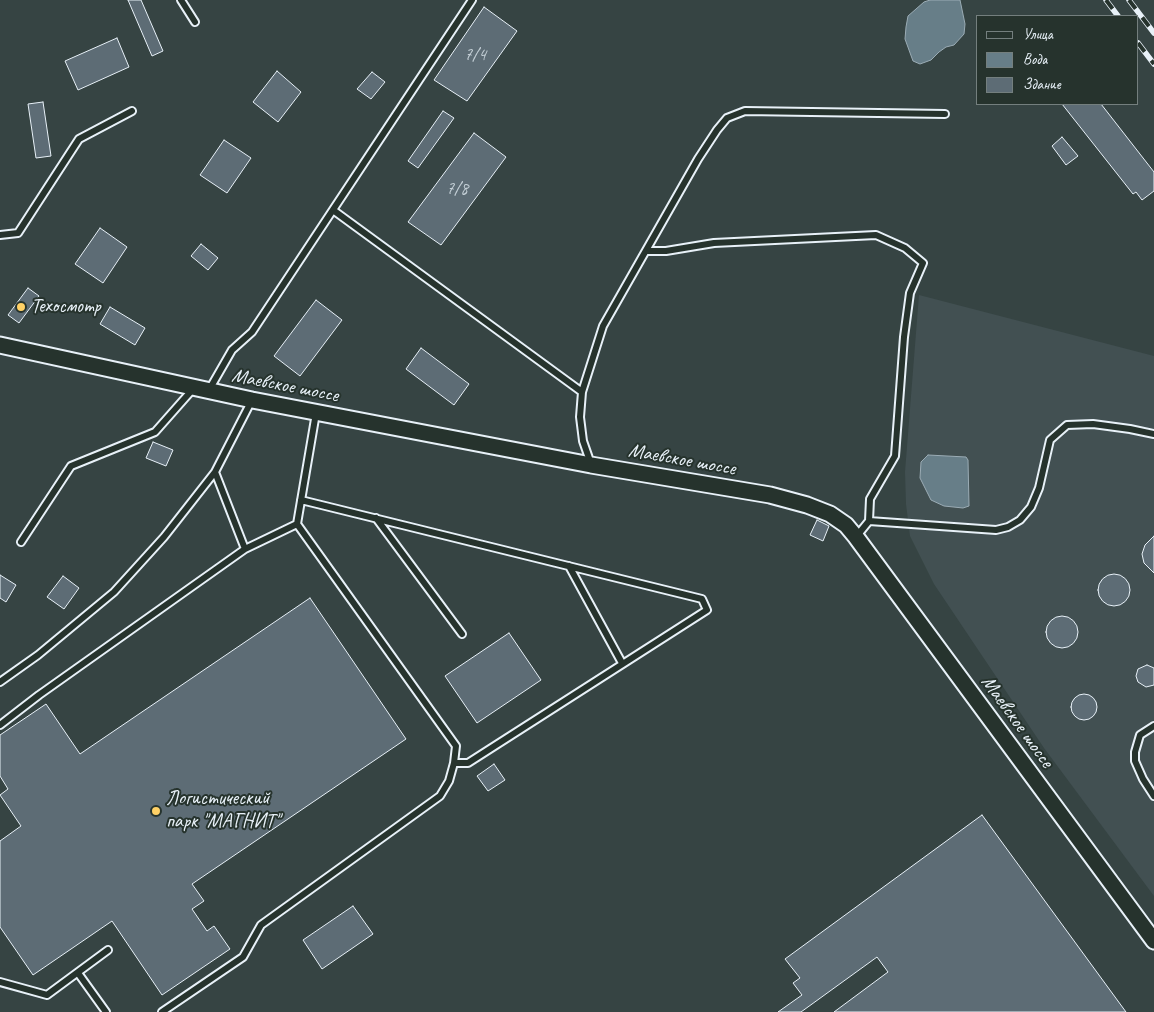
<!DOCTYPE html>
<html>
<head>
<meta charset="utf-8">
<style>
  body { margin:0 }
  #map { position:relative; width:1154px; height:1012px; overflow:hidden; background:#364443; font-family:Caveat,sans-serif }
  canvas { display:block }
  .legend { position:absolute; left:976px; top:15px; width:162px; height:90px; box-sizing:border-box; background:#26332d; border:1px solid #747f7e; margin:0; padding:6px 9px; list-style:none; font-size:15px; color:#e8f1f8 }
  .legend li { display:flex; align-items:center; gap:10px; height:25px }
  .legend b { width:25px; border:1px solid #747f7e }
</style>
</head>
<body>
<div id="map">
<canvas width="1154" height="1012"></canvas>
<ul class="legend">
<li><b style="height:6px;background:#26332d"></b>Улица</li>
<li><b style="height:14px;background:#677e88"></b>Вода</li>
<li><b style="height:14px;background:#5d6c75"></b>Здание</li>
</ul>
</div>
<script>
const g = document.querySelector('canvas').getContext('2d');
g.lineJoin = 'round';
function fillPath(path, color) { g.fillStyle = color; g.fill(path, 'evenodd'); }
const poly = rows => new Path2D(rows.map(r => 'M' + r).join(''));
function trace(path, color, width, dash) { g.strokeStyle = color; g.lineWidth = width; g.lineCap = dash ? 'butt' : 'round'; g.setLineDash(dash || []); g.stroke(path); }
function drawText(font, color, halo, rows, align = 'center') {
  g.font = font + ' Caveat,sans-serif'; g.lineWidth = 4; g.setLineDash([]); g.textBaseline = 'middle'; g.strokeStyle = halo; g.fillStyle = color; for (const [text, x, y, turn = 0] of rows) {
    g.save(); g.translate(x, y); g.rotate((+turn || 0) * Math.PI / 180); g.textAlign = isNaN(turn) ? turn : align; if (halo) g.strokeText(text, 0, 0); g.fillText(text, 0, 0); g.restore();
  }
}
fillPath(poly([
  [919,295,1154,356,1154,896,1044,748,934,584,910,536,906,504,905,472]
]), '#425052');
const water = poly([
  [930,0,960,0,965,24,964,34,954,45,946,47,939,52,931,60,920,64,913,61,905,39,906,27,908,16,924,2,930,0],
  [928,455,966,457,968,460,969,506,963,508,944,506,931,500,920,478,921,462,928,455]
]);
fillPath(water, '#677e88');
trace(water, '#9bacb5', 1);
const building = poly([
  [128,0,141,0,163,51,152,56,128,0],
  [484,7,517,31,467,101,434,80,484,7],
  [117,38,129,67,78,90,65,61,117,38],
  [277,71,301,92,278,122,253,102,277,71],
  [372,72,385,82,371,99,357,89,372,72],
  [43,102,51,156,36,158,28,104,43,102],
  [1062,104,1101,104,1154,172,1154,191,1142,200,1136,192,1133,194,1062,104],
  [443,111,454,118,418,168,408,161,443,111],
  [474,133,506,157,441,245,408,222,474,133],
  [1062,137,1078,156,1066,165,1052,146,1062,137],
  [224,140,251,158,227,193,200,175,224,140],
  [100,228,127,247,103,283,75,264,100,228],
  [201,244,218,258,208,270,191,256,201,244],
  [28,288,39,296,19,323,8,315,28,288],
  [316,300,342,320,300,376,274,356,316,300],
  [110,307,145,328,135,345,100,324,110,307],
  [421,348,469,384,454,405,406,369,421,348],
  [153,442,173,450,166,466,146,458,153,442],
  [817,520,829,526,823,541,810,535,817,520],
  [1154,536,1154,573,1144,563,1142,554,1145,545,1154,536],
  '1098 590a16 16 0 1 1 32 0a16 16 0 1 1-32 0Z',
  [0,575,16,585,6,602,0,598,0,575],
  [63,576,79,588,64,609,47,597,63,576],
  [310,598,406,739,192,884,204,901,192,909,207,931,214,926,230,949,162,995,112,921,33,975,0,927,0,841,21,826,0,795,8,789,0,776,0,735,46,704,80,754,310,598],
  '1046 632a16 16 0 1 1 32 0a16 16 0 1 1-32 0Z',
  [509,633,541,680,477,723,445,676,509,633],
  [1147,665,1154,668,1154,685,1146,687,1138,682,1136,676,1138,669,1147,665],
  '1071 707a13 13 0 1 1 26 0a13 13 0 1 1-26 0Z',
  [494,764,505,780,488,791,477,776,494,764],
  [982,815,1126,1012,834,1012,888,972,877,957,801,1012,778,1012,802,995,793,983,800,978,785,959,982,815],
  [353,906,373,934,322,969,303,940,353,906]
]);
fillPath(building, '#5d6c75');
trace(building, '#e8f1f8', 1);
const service = poly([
  [181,0,195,22],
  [333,210,582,392],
  [0,235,18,233,79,139,132,111],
  [647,251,666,251,714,243,876,235,905,248,923,263,910,293,904,337,895,456,870,499,869,521],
  [209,390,232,350,252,332,472,0],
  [591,464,583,441,580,417,582,392,603,326,698,159,717,130,727,118,745,111,945,114],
  [301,500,702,599,707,610,468,763,454,763],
  [376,518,462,634],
  [297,524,316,413],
  [856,537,869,521,996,530,1008,527,1020,520,1031,507,1039,488,1050,440,1067,425,1093,424,1130,429,1154,434],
  [21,542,71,466,155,432,193,389],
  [569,566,622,663],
  [0,682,38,655,114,592,164,537,215,472],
  [0,725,39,695,245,549],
  [1154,726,1140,735,1135,752,1135,761,1143,779,1154,796],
  [78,973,106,1012],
  [0,982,47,995,108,950],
  [162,1012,243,957,261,925,440,796,449,781,454,763,456,746,297,524,245,549,215,472,252,400]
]);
const tertiary = poly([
  [0,345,252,400,591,465,770,495,807,505,830,514,846,525,856,537,1154,941]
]);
trace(service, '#e8f1f8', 10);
trace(tertiary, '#e8f1f8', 19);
trace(service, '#26332d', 6);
trace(tertiary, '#26332d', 15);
const rail = poly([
  [1106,0,1118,16],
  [1129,0,1154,33],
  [1138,43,1154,64]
]);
trace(rail, '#e8f1f8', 5.5);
trace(rail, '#26332d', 4, [11]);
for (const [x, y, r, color] of [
  [21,307,5,"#ffd166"],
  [156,811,5,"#ffd166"]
]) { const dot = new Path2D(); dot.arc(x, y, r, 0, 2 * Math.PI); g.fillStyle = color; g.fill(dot); trace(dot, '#26332d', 2); }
drawText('18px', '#c5d0d7', null, [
  ["7/4",475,55],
  ["7/8",457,189]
]);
drawText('20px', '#e8f1f8', '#26332d', [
  ["Техосмотр",31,307],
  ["Логистический",166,799],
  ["парк \"МАГНИТ\"",166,822]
], 'left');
drawText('20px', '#e8f1f8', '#26332d', [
  ["Маевское шоссе",285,386,11],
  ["Маевское шоссе",682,460,10],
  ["Маевское шоссе",1017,722,54]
]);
</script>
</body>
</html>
